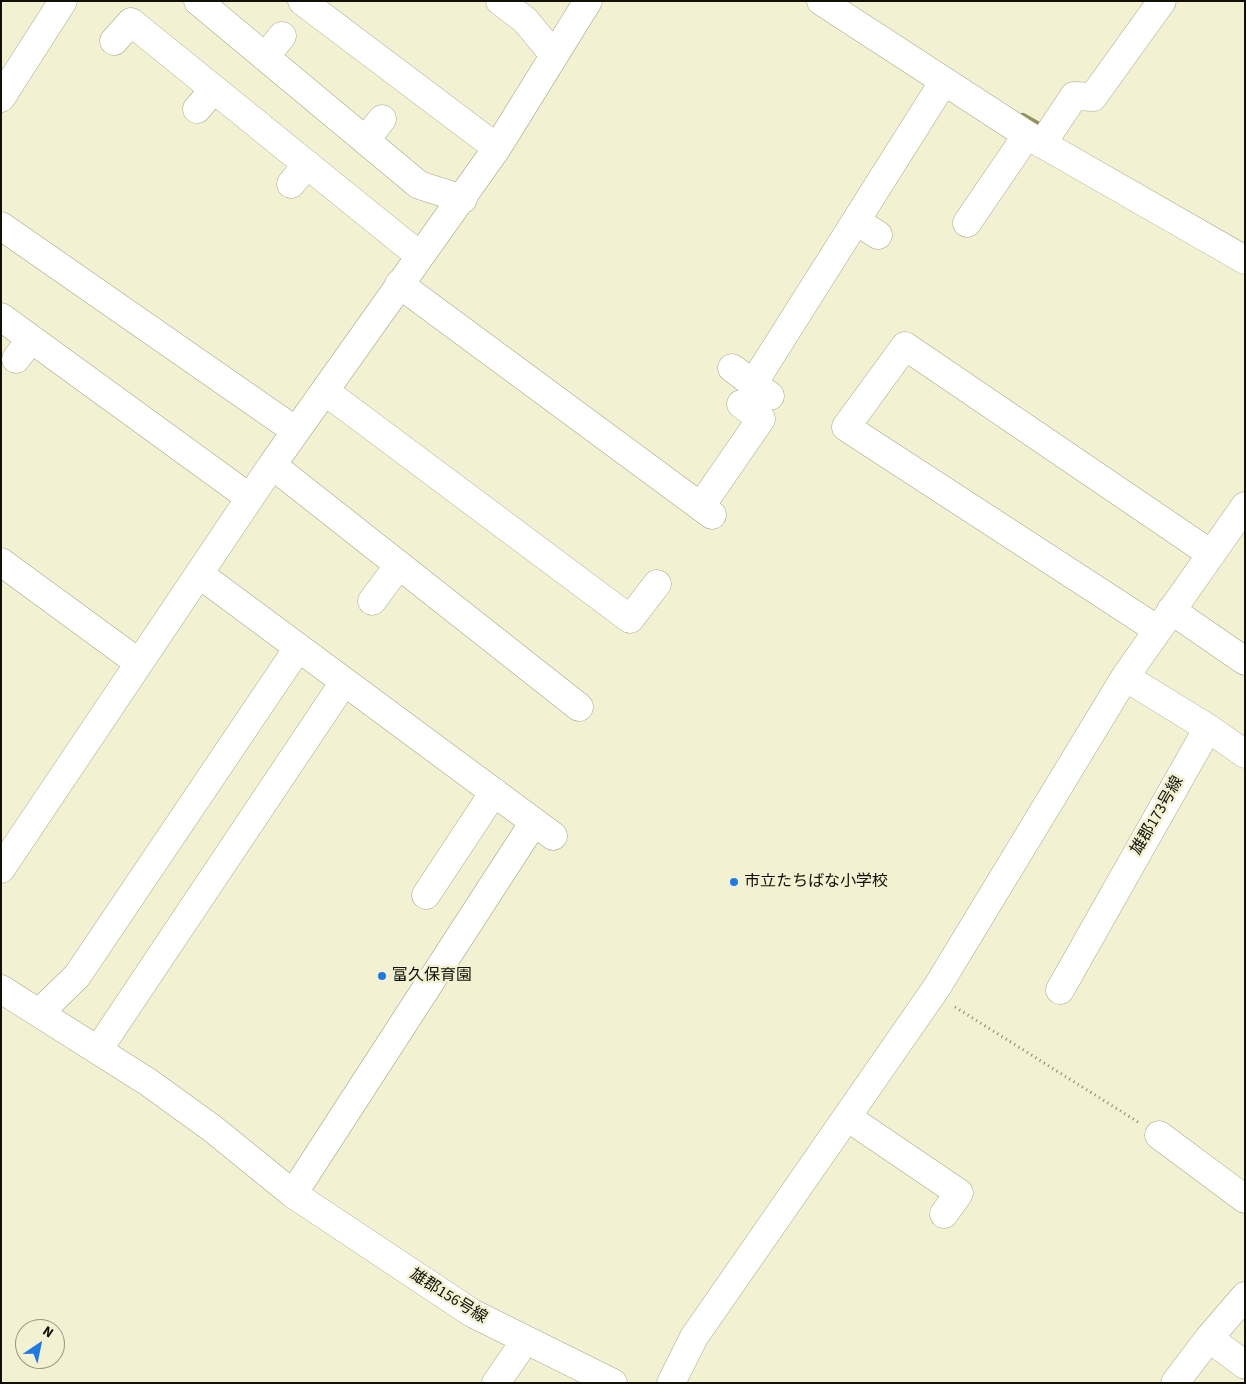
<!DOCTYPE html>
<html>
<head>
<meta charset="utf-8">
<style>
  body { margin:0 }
  #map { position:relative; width:1246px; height:1384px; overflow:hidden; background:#f2f1d2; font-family:"Source Sans 3",sans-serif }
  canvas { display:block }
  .frame { position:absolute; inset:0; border:2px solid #101006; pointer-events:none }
  .north { position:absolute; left:15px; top:1319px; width:50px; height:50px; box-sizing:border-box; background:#f2f1d2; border:1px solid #989780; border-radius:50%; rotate:34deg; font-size:14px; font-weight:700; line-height:20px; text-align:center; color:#101006 }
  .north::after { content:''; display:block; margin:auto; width:18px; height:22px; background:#207ae4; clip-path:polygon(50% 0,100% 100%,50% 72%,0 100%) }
</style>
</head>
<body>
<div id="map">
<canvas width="1246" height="1384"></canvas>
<div class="frame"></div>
<div class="north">N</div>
</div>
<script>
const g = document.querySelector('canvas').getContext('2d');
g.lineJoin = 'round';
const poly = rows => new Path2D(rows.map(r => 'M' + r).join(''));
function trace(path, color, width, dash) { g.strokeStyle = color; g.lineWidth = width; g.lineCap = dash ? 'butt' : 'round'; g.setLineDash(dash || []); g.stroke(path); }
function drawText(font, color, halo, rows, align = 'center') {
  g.font = font + ' "Source Sans 3","Noto Sans JP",sans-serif'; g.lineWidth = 5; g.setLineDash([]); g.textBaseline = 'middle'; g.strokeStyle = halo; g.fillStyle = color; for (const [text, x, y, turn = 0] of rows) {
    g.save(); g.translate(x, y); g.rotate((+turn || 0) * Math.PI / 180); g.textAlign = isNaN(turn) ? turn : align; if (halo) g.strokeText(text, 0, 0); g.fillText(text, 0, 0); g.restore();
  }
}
trace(poly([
  [1023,117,1046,130]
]), '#93915b', 8);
const street = poly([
  [198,1,419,185,463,199],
  [302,1,497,148],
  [500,1,525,20,554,55],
  [821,1,1027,135,1245,260],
  [114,41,131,22,420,256],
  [265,57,282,36],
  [1,98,63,1],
  [197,109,214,89],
  [366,140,382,119],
  [1042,144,1074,96,1093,97,1162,1],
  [291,184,307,164],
  [856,221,878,235],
  [967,223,1027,135],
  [1,226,296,431],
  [399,284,712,515],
  [1,317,250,498],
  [16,359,31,339],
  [732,368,770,396],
  [753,384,944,81],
  [326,392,630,619,657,584],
  [272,465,579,707],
  [701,506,761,419,741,404],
  [1,562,139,663],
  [199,574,553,836],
  [372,601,399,565],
  [1171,610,1245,661],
  [1158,630,846,427,905,346,1211,554],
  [1208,728,1245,754],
  [1,869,272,465,497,148,588,1],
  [426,895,494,792],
  [1,989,148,1082,213,1129,293,1194,472,1313,613,1383],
  [1060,990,1208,728,1125,677],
  [39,1013,77,976,298,648],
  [98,1050,344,682],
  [847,1117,959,1193,944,1214],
  [1159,1135,1245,1199],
  [293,1194,534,822],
  [1209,1338,1245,1365],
  [496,1383,525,1341],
  [671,1383,694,1337,937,987,1125,677,1245,506],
  [1175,1383,1209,1338,1245,1296]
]);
trace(street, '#a8a78a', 29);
trace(poly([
  [955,1007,1138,1122]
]), '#83826e', 3, [1, 4]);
trace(street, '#fff', 28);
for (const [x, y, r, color] of [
  [734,882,5,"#207ae4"],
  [382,976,5,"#207ae4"]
]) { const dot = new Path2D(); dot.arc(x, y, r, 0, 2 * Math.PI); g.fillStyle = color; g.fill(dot); trace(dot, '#f2f1d2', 2); }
drawText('16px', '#101006', '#f2f1d2', [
  ["雄郡173号線",1158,816,-60],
  ["雄郡156号線",448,1297,32]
]);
drawText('16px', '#101006', '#f2f1d2', [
  ["市立たちばな小学校",744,882],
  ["富久保育園",392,976]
], 'left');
</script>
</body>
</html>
